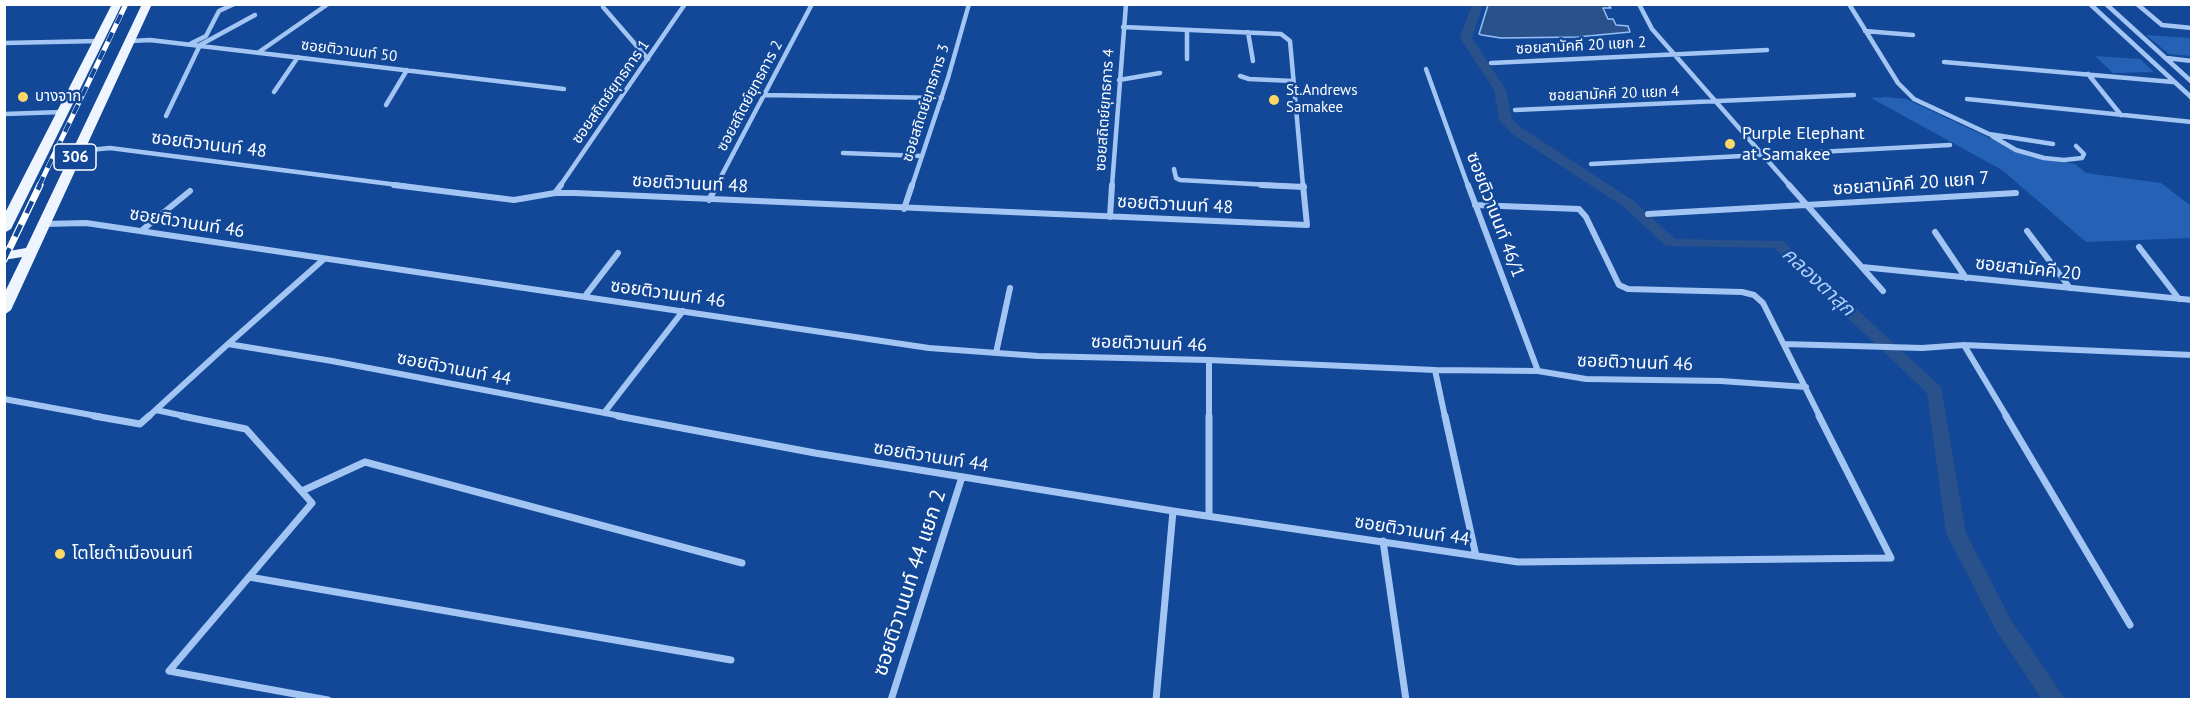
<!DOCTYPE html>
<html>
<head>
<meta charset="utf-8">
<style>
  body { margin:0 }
  #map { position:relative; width:2196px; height:704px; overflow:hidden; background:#124897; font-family:"PT Sans",sans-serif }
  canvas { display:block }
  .frame { position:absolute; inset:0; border:6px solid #fff; pointer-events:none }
</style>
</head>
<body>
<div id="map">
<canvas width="2196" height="704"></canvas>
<div class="frame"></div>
</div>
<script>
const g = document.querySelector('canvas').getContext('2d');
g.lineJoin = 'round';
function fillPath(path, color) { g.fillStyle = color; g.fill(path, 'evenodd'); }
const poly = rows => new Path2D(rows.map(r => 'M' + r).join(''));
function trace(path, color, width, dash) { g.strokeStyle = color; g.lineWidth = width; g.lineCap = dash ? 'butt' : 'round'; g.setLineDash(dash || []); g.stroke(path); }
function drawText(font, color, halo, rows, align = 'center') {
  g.font = font + ' "PT Sans","Noto Sans Thai",sans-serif'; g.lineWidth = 5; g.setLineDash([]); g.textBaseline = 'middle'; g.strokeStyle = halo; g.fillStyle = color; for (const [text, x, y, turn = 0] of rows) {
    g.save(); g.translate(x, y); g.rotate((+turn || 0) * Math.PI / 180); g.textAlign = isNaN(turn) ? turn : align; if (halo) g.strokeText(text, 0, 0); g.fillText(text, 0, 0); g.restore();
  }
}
fillPath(poly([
  [2146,35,2191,38,2191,56,2169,54],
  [2095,56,2140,59,2154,72,2113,73],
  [1885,97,1906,99,2030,157,2075,164,2086,173,2161,183,2191,206,2191,238,2086,242,2002,170,1871,98]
]), '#2562b6');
const water = poly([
  [1488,5,1608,5,1611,8,1603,8,1608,19,1613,19,1616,25,1628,26,1630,32,1577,37,1501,38,1482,35,1479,34,1488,5]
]);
fillPath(water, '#29518b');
trace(water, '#95bff6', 1.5);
fillPath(poly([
  [1472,4,1483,4,1472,38,1506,90,1512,119,1522,128,1634,201,1675,239,1783,241,1941,387,1966,533,2011,620,2066,700,2042,700,1997,632,1946,533,1927,393,1774,248,1666,246,1624,207,1512,134,1499,120,1494,90,1460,38,1472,4]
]), '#29518b');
trace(poly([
  [1639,4,1652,29,1790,186],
  [1849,4,1898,83,1914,99,1989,134,2053,144],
  [2090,4,2192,98],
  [2106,4,2192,82],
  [2137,4,2162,25,2192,28],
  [603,7,648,59],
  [1123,27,1281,34,1290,41,1303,186],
  [1187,30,1187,59],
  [1865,31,1913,35],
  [1248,32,1253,61],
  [131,41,150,40,564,89],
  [4,43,99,41],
  [190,44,206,36,219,11,234,4],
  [259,52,328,4],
  [2166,58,2192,61],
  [1944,62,2173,82],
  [1491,63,1767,50],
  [1426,69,1468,186],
  [2088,74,2121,115],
  [1240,76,1249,79,1293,81],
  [1119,80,1160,73],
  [274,92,298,57],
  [764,95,942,98],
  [1967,99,2192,122],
  [386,105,407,70],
  [1515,110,1854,95],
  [4,114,62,112],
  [166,116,200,45,255,15],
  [1992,136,2016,150,2044,158,2064,160,2082,158,2084,154,2076,146],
  [79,151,110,148,406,186],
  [843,153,922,156],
  [1591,164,1950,145],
  [1174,169,1176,178,1180,180,1288,186],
  [560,186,685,4],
  [716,186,812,4],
  [912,186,948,78,969,4],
  [1112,186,1126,4]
]), '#a3c5f3', 4.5);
trace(poly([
  [394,185,514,200,555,193,575,193,1307,225,1303,185],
  [1261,185,1304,187],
  [1468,185,1538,371],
  [1789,185,1883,291],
  [555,193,561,185],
  [709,200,717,185],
  [1475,205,1579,209,1586,217,1619,285,1628,289,1742,292,1754,295,1763,303,1820,417],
  [904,209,912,185],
  [1648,214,2016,193],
  [1110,217,1112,185],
  [44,224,86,223,929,348,1038,356,1209,360,1435,370,1538,371,1586,379,1721,381,1806,387],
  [141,231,190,191],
  [2027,231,2070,288],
  [1935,232,1966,278],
  [2139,247,2179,299],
  [1862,267,2192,300],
  [585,296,618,253],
  [228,344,324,259],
  [1784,344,1922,348,1964,345,2192,355],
  [1964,345,2007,417],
  [996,353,1010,288],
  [1209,360,1209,417],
  [1435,370,1445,417],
  [4,399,102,417],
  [156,410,189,417],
  [604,413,683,311],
  [148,417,228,344,332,361,626,417]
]), '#a3c5f3', 6);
trace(poly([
  [94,416,140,424,149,416],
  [182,416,246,429,312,503,169,671,328,700],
  [618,416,815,453,1173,511,1518,562,1891,558,1819,416],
  [1209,416,1209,515],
  [1445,416,1476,556],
  [2006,416,2130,625],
  [302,491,365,462,742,563],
  [1383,541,1406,700],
  [249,577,731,660],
  [891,700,962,477],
  [1156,700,1173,511]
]), '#a3c5f3', 7);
fillPath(poly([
  [112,4,122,4,11,229,4,233,4,215,112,4],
  [142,4,152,4,11,310,4,315,4,294,22,257,4,260,4,252,26,248,142,4]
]), '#eff5ff');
const railFar1 = poly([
  [39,186,126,4]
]);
const rail = poly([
  [4,260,40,185]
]);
trace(railFar1, '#fff', 5);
trace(rail, '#fff', 7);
trace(railFar1, '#124897', 4, [10]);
trace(rail, '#124897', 4.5, [13]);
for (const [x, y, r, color] of [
  [23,97,6,"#ffd765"],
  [1274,100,6,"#ffd765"],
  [1730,144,6,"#ffd765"],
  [60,554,6,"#ffd765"]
]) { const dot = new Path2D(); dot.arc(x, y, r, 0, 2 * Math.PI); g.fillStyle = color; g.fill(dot); trace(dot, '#124897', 2); }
drawText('15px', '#fff', '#124897', [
  ["ซอยสามัคคี 20 แยก 2",1581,46,-3],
  ["ซอยติวานนท์ 50",349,51,7],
  ["ซอยสถิตย์ยุทธการ 1",611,92,-55],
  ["ซอยสามัคคี 20 แยก 4",1614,94,-2],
  ["ซอยสถิตย์ยุทธการ 2",750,96,-62],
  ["ซอยสถิตย์ยุทธการ 3",926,103,-72],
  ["ซอยสถิตย์ยุทธการ 4",1105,110,-86]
]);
drawText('15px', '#fff', '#124897', [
  ["St.Andrews",1286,91],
  ["Samakee",1286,108],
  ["บางจาก",35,97]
], 'left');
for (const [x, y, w] of [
  [75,157,42]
]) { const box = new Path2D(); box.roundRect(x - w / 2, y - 13, w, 26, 4.5); g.fillStyle = '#124897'; g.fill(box); trace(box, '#fff', 1.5); }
drawText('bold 16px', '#fff', null, [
  ["306",75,157]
]);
drawText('18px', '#fff', '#124897', [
  ["Purple Elephant",1742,134],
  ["at Samakee",1742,155],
  ["โตโยต้าเมืองนนท์",72,554]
], 'left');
drawText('18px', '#fff', '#124897', [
  ["ซอยติวานนท์ 48",209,145,7],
  ["ซอยติวานนท์ 48",690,184,3],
  ["ซอยสามัคคี 20 แยก 7",1911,184,-4],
  ["ซอยติวานนท์ 48",1175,205,3],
  ["ซอยติวานนท์ 46/1",1495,215,69],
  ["ซอยติวานนท์ 46",187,223,9],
  ["ซอยสามัคคี 20",2028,269,6],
  ["ซอยติวานนท์ 46",668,294,8],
  ["ซอยติวานนท์ 46",1149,344,2],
  ["ซอยติวานนท์ 46",1635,363,2],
  ["ซอยติวานนท์ 44",454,369,11],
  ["ซอยติวานนท์ 44",931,457,9],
  ["ซอยติวานนท์ 44",1412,531,9]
]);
drawText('italic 20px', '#afcffa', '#124897', [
  ["คลองตาสุก",1818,282,43]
]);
drawText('21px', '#fff', '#124897', [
  ["ซอยติวานนท์ 44 แยก 2",910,583,-72]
]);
</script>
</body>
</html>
